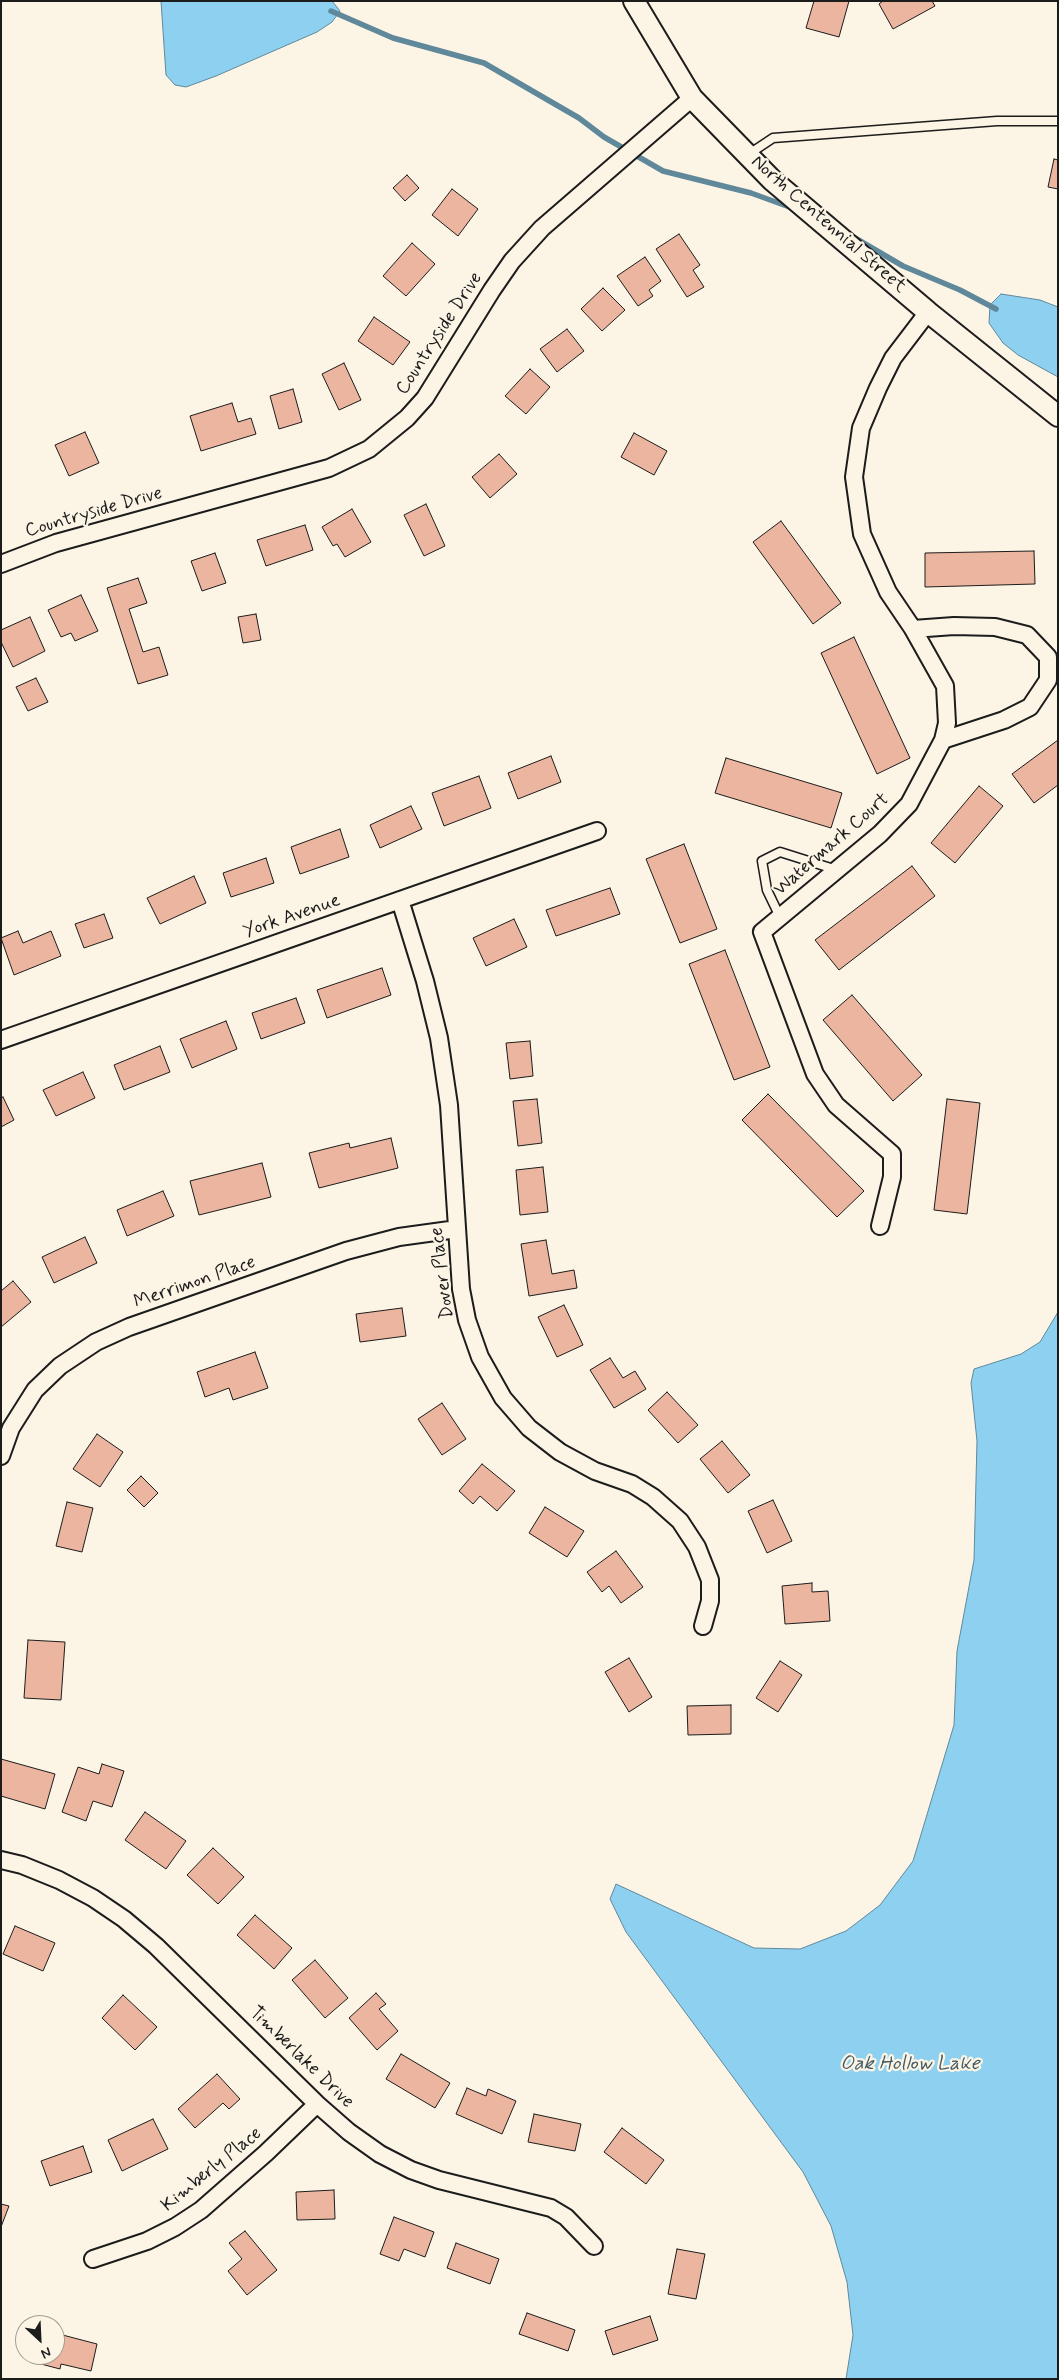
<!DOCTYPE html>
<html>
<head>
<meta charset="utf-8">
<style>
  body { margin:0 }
  #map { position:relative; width:1059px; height:2380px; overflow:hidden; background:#fcf5e5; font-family:Mynerve,sans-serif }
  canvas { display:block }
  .frame { position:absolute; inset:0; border:2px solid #1c1c1c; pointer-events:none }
  .north { position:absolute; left:15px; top:2315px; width:50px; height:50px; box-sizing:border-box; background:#fcf5e5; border:1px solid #a29e95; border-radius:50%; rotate:155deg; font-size:14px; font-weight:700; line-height:20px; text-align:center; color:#1c1c1c }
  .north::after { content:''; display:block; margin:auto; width:18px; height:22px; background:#1c1c1c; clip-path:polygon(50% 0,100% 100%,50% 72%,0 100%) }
</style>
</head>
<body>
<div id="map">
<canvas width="1059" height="2380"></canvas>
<div class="frame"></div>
<div class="north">N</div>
</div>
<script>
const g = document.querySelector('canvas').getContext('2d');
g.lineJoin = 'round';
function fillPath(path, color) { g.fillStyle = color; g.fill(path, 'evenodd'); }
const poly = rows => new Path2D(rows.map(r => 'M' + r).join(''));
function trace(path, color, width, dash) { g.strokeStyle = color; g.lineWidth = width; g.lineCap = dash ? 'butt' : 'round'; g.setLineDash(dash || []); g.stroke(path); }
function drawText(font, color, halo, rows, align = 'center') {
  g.font = font + ' Mynerve,sans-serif'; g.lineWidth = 4.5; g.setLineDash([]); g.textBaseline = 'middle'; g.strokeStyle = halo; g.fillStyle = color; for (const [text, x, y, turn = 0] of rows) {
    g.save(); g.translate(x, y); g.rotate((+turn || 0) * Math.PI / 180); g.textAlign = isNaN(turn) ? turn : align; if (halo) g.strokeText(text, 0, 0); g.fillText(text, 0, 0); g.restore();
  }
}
const water = poly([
  [161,1,332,1,340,11,332,22,317,32,216,76,186,87,175,85,166,75,161,1],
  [1001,294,1040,300,1058,307,1058,377,1018,355,1003,343,989,323,990,305,1001,294],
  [1058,1312,1058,2379,846,2379,853,2335,847,2282,831,2226,803,2172,626,1932,610,1899,616,1884,754,1948,800,1949,846,1931,880,1905,913,1861,954,1725,957,1651,974,1560,977,1441,971,1383,974,1369,1021,1354,1040,1342,1058,1312]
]);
fillPath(water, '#8ed0ef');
trace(water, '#60889b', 1);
trace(poly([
  [331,11,393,38,484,63,579,118,604,137,663,171,751,193,795,209],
  [855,238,903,266,960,290,996,309]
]), '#60889b', 5.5);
const building = poly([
  [814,1,849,1,839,37,806,28,814,1],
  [883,1,932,1,935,6,893,29,879,4,883,1],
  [1054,159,1058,160,1058,189,1048,187,1054,159],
  [407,175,419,188,405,201,393,188,407,175],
  [452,189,478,209,458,236,432,215,452,189],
  [679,234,700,265,693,270,704,287,687,297,656,249,679,234],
  [412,243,435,264,406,296,383,276,412,243],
  [645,257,661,281,649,290,653,296,638,306,617,276,645,257],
  [603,288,625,310,602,331,581,309,603,288],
  [374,317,410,342,393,365,358,341,374,317],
  [567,329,584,351,557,372,540,349,567,329],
  [344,363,361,400,339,410,322,374,344,363],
  [530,369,550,387,526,414,505,396,530,369],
  [293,389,302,422,279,429,270,396,293,389],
  [232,403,238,422,251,418,256,434,201,451,190,416,232,403],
  [85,432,99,463,69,476,55,445,85,432],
  [634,433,667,451,654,475,621,457,634,433],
  [499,454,517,474,490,498,472,477,499,454],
  [426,504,445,546,424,556,404,515,426,504],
  [352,509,371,542,345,557,337,544,333,546,322,527,352,509],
  [781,521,841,603,813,624,753,542,781,521],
  [305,525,313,550,266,566,257,540,305,525],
  [1034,551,1035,584,925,587,925,553,1034,551],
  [215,553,226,583,202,591,191,561,215,553],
  [138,578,147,603,129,609,143,652,159,647,168,675,138,684,107,588,138,578],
  [81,595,98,631,75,641,71,633,61,637,48,610,81,595],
  [256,614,261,640,243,643,238,617,256,614],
  [30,617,45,651,13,667,1,642,1,630,30,617],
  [854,637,910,758,877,774,821,653,854,637],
  [36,678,48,702,28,711,16,687,36,678],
  [1058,740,1058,785,1034,803,1012,774,1058,740],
  [551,756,561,782,518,799,508,773,551,756],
  [726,758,842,793,831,828,715,793,726,758],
  [479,776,491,808,444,826,432,793,479,776],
  [979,786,1003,806,955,863,931,843,979,786],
  [411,806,422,829,380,848,370,825,411,806],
  [340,829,349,857,300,874,291,847,340,829],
  [684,844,717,929,680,943,646,859,684,844],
  [266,858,274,883,231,897,223,873,266,858],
  [912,866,935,896,839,970,815,940,912,866],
  [194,876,206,903,160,924,147,898,194,876],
  [610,888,620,914,556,936,546,910,610,888],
  [104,914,113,938,84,948,75,924,104,914],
  [514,919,527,947,486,966,473,938,514,919],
  [18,931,23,943,51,931,61,956,14,975,1,938,18,931],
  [725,950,770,1067,734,1080,689,964,725,950],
  [382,968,391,995,327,1018,317,990,382,968],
  [852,995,922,1075,893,1101,823,1020,852,995],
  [296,998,305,1023,261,1039,252,1013,296,998],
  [226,1021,237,1049,192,1068,180,1039,226,1021],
  [530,1041,533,1076,510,1079,506,1043,530,1041],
  [160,1046,170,1072,124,1090,114,1065,160,1046],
  [83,1072,95,1098,56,1116,43,1090,83,1072],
  [768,1094,864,1191,837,1217,742,1120,768,1094],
  [3,1097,14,1120,1,1127,1,1098,3,1097],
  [537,1099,542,1143,518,1146,513,1101,537,1099],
  [947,1099,980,1103,967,1214,934,1210,947,1099],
  [391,1138,398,1168,319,1188,309,1153,349,1143,350,1148,391,1138],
  [262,1163,271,1197,199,1215,190,1181,262,1163],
  [543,1167,548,1212,520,1215,516,1170,543,1167],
  [163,1191,174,1216,127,1236,117,1210,163,1191],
  [85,1237,97,1263,54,1283,42,1257,85,1237],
  [546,1240,552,1274,574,1270,577,1288,529,1296,521,1244,546,1240],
  [13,1281,31,1302,1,1327,1,1291,13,1281],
  [564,1305,583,1345,557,1357,538,1317,564,1305],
  [402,1308,406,1336,360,1342,356,1314,402,1308],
  [255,1352,268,1388,233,1400,229,1388,205,1397,197,1372,255,1352],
  [610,1358,623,1378,635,1371,646,1389,614,1408,590,1370,610,1358],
  [667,1392,698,1425,678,1443,648,1410,667,1392],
  [442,1403,466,1439,442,1455,418,1419,442,1403],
  [97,1434,123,1452,100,1487,73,1469,97,1434],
  [722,1441,750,1475,728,1493,700,1459,722,1441],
  [482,1464,515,1491,497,1511,480,1496,473,1504,459,1491,482,1464],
  [141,1476,158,1493,144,1507,127,1490,141,1476],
  [773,1500,792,1541,767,1553,748,1511,773,1500],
  [67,1502,93,1508,82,1552,56,1546,67,1502],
  [545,1507,584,1531,567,1557,529,1533,545,1507],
  [616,1551,643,1587,621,1603,609,1586,602,1592,587,1572,616,1551],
  [812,1583,812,1592,828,1591,830,1621,785,1624,782,1586,812,1583],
  [28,1640,65,1642,61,1700,24,1698,28,1640],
  [629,1658,652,1697,629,1712,605,1672,629,1658],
  [780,1661,802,1675,778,1712,756,1698,780,1661],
  [731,1705,731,1734,688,1735,687,1706,731,1705],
  [1,1759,55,1774,45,1809,1,1796,1,1759],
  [102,1764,124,1771,112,1807,93,1801,86,1821,62,1812,78,1767,99,1774,102,1764],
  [145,1812,186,1841,166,1869,125,1840,145,1812],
  [213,1848,244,1877,218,1904,187,1875,213,1848],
  [255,1915,292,1948,274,1969,237,1935,255,1915],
  [15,1926,55,1943,43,1971,3,1954,15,1926],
  [315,1960,348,1998,325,2018,292,1980,315,1960],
  [376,1993,386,2004,379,2009,398,2031,377,2050,349,2018,376,1993],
  [123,1995,157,2027,135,2050,102,2018,123,1995],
  [401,2054,450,2083,435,2108,386,2079,401,2054],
  [217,2074,240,2099,229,2109,223,2103,195,2128,178,2109,217,2074],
  [467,2088,486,2096,488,2089,516,2101,502,2134,456,2114,467,2088],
  [534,2114,581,2124,575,2151,528,2142,534,2114],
  [153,2119,168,2149,122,2171,108,2140,153,2119],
  [622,2128,664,2160,646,2184,604,2152,622,2128],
  [83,2146,92,2172,50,2186,41,2161,83,2146],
  [334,2190,335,2219,297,2220,296,2192,334,2190],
  [1,2204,9,2206,1,2227,1,2204],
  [394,2217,434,2232,425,2257,404,2249,399,2261,380,2254,394,2217],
  [245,2231,277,2270,247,2295,228,2271,242,2259,229,2243,245,2231],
  [456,2243,499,2259,490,2284,447,2268,456,2243],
  [677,2249,705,2254,696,2299,668,2294,677,2249],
  [527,2313,575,2330,568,2351,519,2334,527,2313],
  [650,2316,658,2340,613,2355,605,2331,650,2316],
  [55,2333,97,2344,91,2371,61,2364,60,2369,41,2364,43,2355,55,2355,55,2333]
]);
fillPath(building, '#ebb59f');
trace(building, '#1c1c1c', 1);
const service = poly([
  [749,154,773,138,997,121,1058,121],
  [780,917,767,890,762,861,780,852,837,870]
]);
const minor = poly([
  [1,564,56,543,329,468,369,449,407,418,425,398,492,290,512,261,542,228,692,98],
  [913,629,954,626,995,627,1027,635,1048,657,1048,680,1030,707,1004,720,943,740],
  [400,900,425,981,439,1038,449,1105,461,1289,467,1320,480,1357,503,1398,529,1428,560,1452,595,1471,632,1484,653,1497,680,1521,697,1547,710,1580,710,1601,703,1626],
  [1,1040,597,831],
  [880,1226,892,1177,892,1154,836,1105,815,1074,762,932,880,834,909,804,943,740,947,723,945,686,913,629,888,592,862,534,854,477,861,428,878,388,893,358,928,312],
  [1,1456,11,1428,35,1390,60,1366,96,1342,129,1327,346,1251,399,1237,457,1229],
  [1,1860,22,1865,59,1880,93,1898,124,1919,156,1946,317,2104,349,2132,380,2154,411,2170,439,2180,551,2208,566,2217,594,2246],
  [93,2259,147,2241,175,2227,201,2210,266,2153,317,2104]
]);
const tertiary = poly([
  [634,1,692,98,772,180,928,312,1058,416]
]);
trace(service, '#1c1c1c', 11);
trace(minor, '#1c1c1c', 20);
trace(tertiary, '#1c1c1c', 24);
trace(service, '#fcf5e5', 8);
trace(minor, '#fcf5e5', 16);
trace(tertiary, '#fcf5e5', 20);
drawText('19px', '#1c1c1c', '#fcf5e5', [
  ["North Centennial Street",828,225,41],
  ["Countryside Drive",440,334,-57],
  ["Countryside Drive",94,513,-16],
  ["Watermark Court",832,845,-41],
  ["York Avenue",292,917,-19],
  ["Dover Place",443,1273,-97],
  ["Merrimon Place",195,1283,-19],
  ["Timberlake Drive",301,2058,44],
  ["Kimberly Place",212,2170,-39]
]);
drawText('italic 20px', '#445b66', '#fcf5e5', [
  ["Oak Hollow Lake",910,2065]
]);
</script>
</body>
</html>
